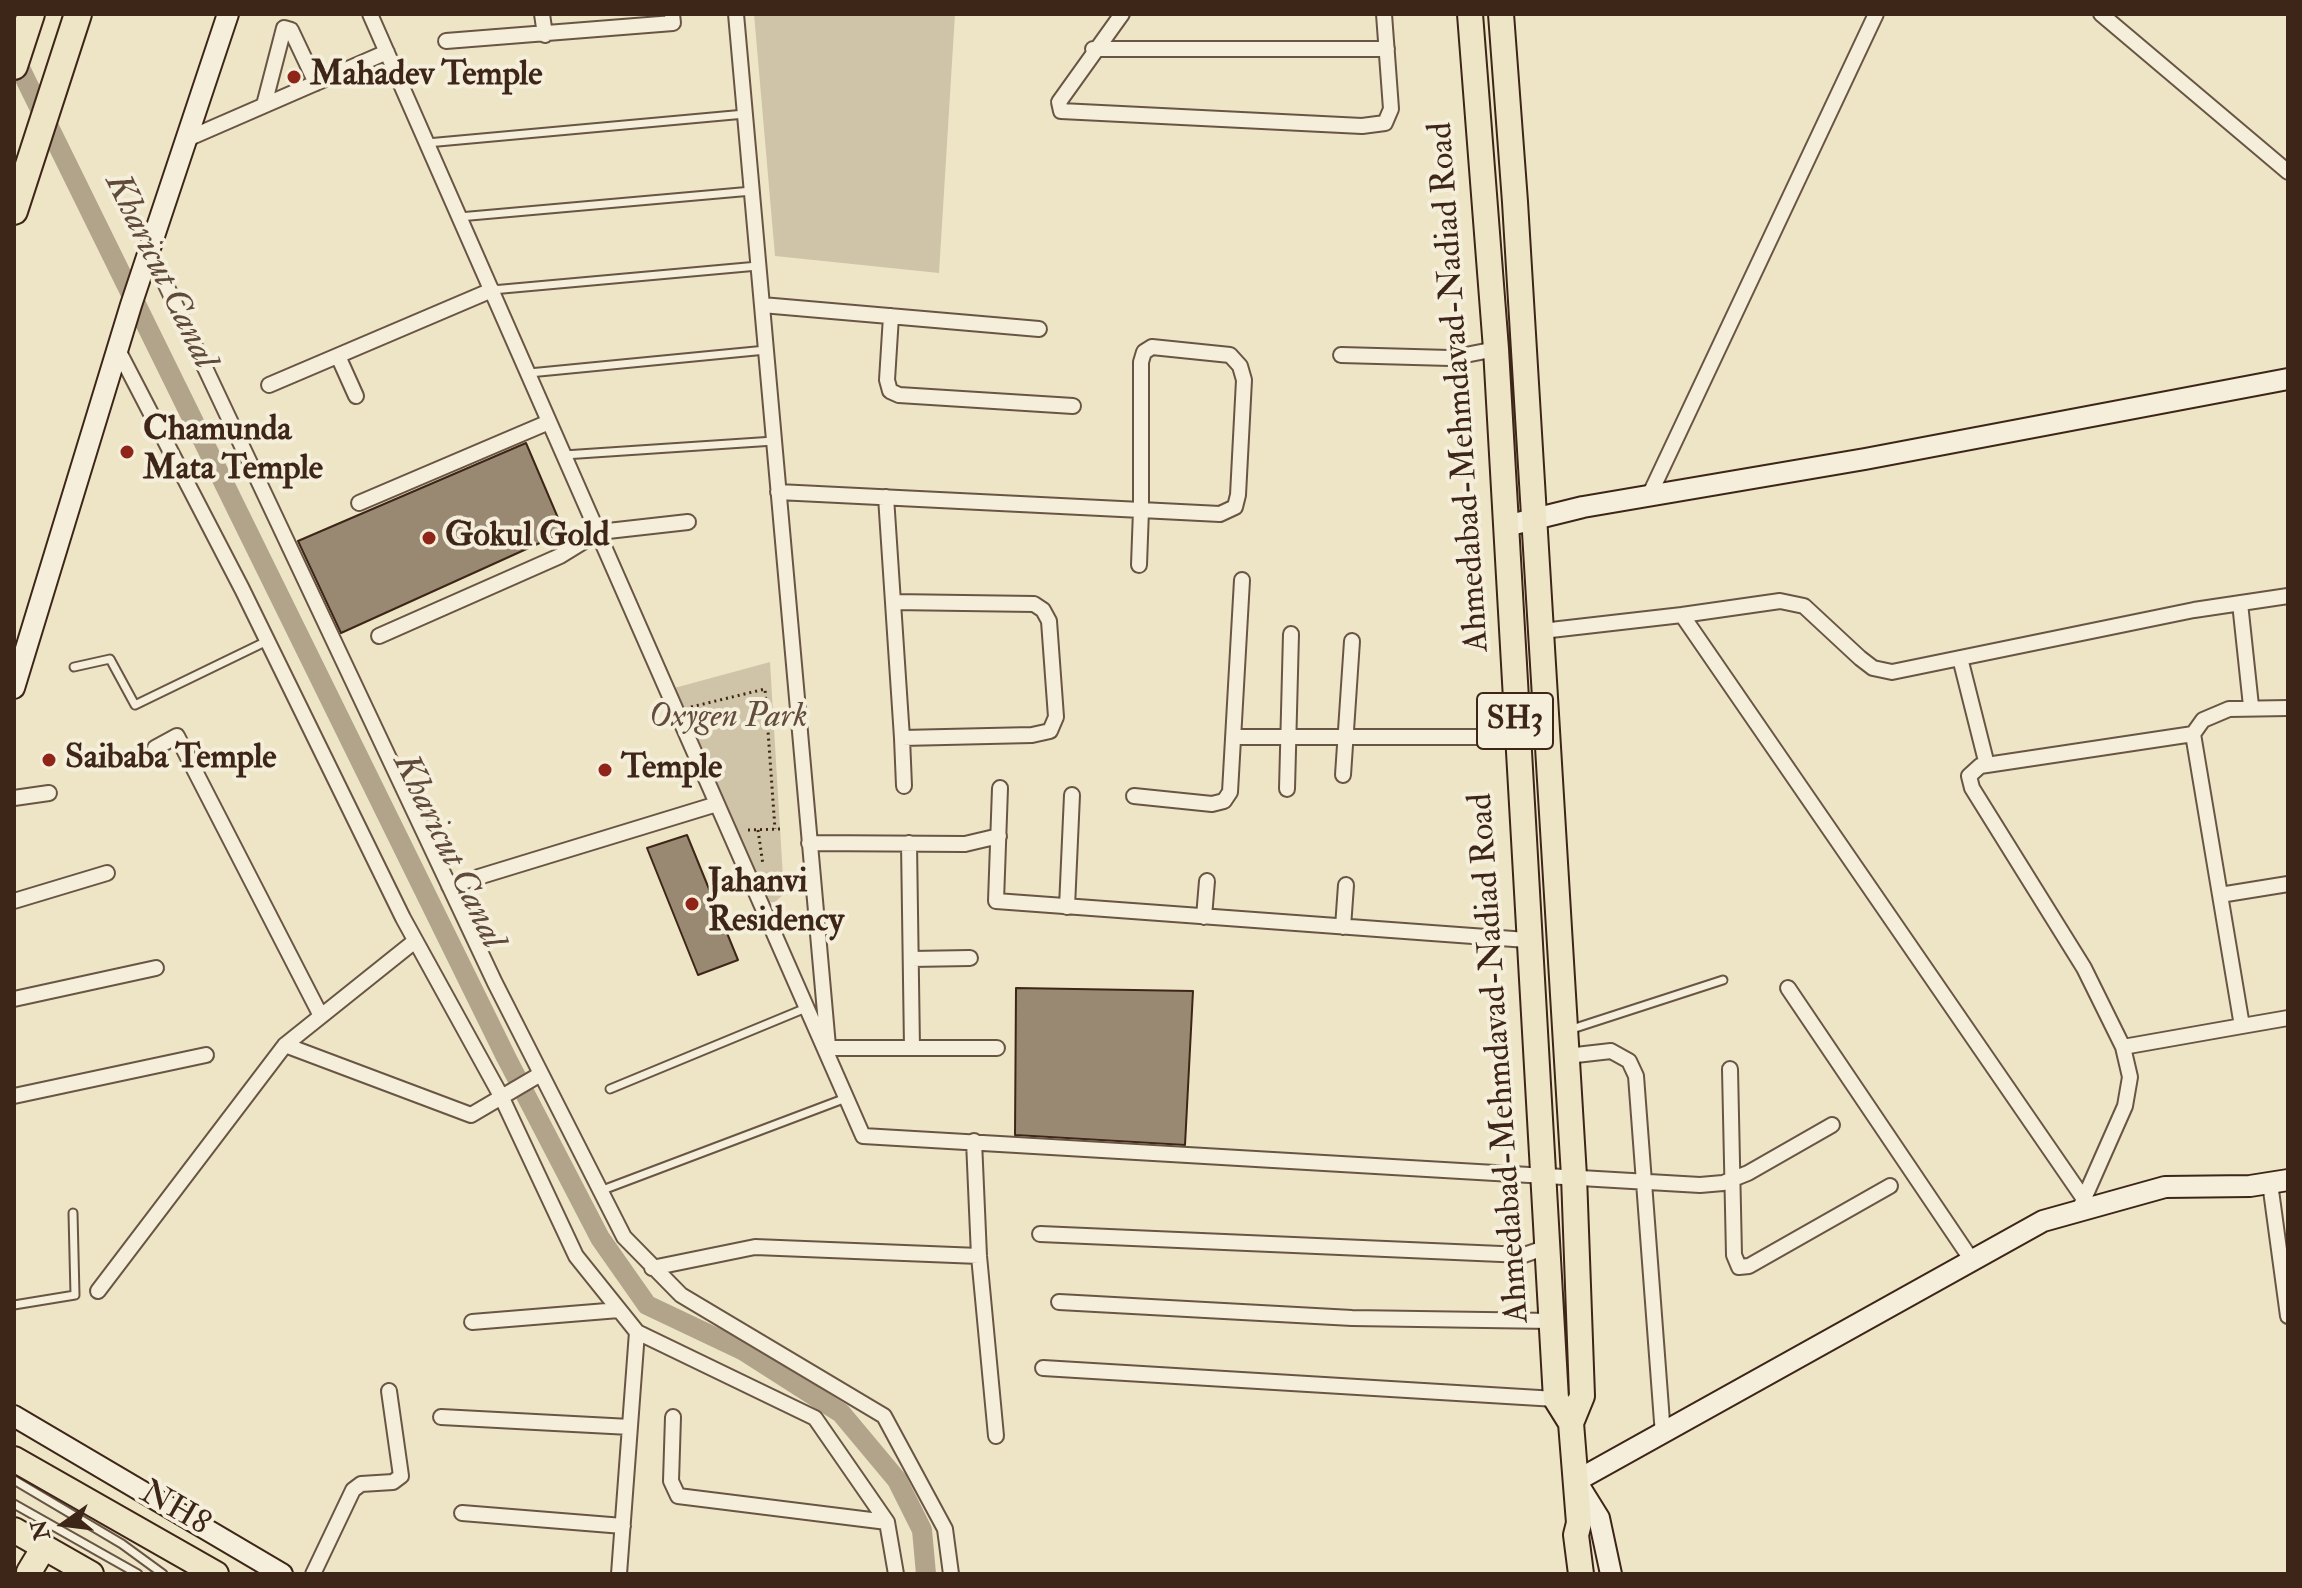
<!DOCTYPE html>
<html>
<head>
<meta charset="utf-8">
<style>
  body { margin:0 }
  #map { position:relative; width:2302px; height:1588px; overflow:hidden; background:#eee5c6; font-family:"IM FELL Double Pica",serif }
  canvas { display:block }
  .frame { position:absolute; inset:0; border:16px solid #3d2518; pointer-events:none }
  .north { position:absolute; left:24px; top:1484px; width:80px; height:80px; -webkit-text-stroke:6px #f4eeda; paint-order:stroke; rotate:256deg; font-size:22px; font-weight:700; line-height:32px; text-align:center; color:#3d2518 }
  .north::after { content:''; display:block; margin:auto; width:28px; height:36px; background:#3d2518; clip-path:polygon(50% 0,100% 100%,50% 72%,0 100%) }
</style>
</head>
<body>
<div id="map">
<canvas width="2302" height="1588"></canvas>
<div class="frame"></div>
<div class="north">N</div>
</div>
<script>
const g = document.querySelector('canvas').getContext('2d');
g.lineJoin = 'round';
function fillPath(path, color) { g.fillStyle = color; g.fill(path, 'evenodd'); }
const poly = rows => new Path2D(rows.map(r => 'M' + r).join(''));
function trace(path, color, width, dash) { g.strokeStyle = color; g.lineWidth = width; g.lineCap = dash ? 'butt' : 'round'; g.setLineDash(dash || []); g.stroke(path); }
function drawText(font, color, halo, rows, align = 'center') {
  g.font = font + ' "IM FELL Double Pica",serif'; g.lineWidth = 8; g.setLineDash([]); g.textBaseline = 'middle'; g.strokeStyle = halo; g.fillStyle = color; for (const [text, x, y, turn = 0] of rows) {
    g.save(); g.translate(x, y); g.rotate((+turn || 0) * Math.PI / 180); g.textAlign = isNaN(turn) ? turn : align; if (halo) g.strokeText(text, 0, 0); g.fillText(text, 0, 0); g.restore();
  }
}
fillPath(poly([
  [754,14,955,14,939,273,775,256],
  [770,662,784,894,775,902,761,903,667,690]
]), '#d0c4a8');
trace(poly([
  [14,56,506,1057,600,1238,647,1305,744,1351,841,1413,897,1480,922,1530,926,1574]
]), '#b2a48b', 20);
const building = poly([
  [526,443,564,532,341,633,298,541,526,443],
  [687,835,738,960,698,975,647,848,687,835],
  [1016,988,1193,991,1185,1145,1015,1135,1016,988]
]);
fillPath(building, '#998972');
trace(building, '#3d2518', 2);
const lane = poly([
  [427,143,745,114],
  [459,217,752,191],
  [492,290,758,266],
  [529,373,766,350],
  [564,455,774,441],
  [74,667,110,659,135,705,267,641],
  [1569,1030,1723,980],
  [610,1089,806,1008],
  [600,1191,846,1098],
  [14,1305,75,1295,73,1213],
  [14,1480,122,1544,163,1574],
  [14,1504,138,1574]
]);
const street = poly([
  [370,14,863,1136,1700,1185,1723,1183,1748,1173,1832,1125],
  [542,14,545,35],
  [736,14,828,1046],
  [1122,14,1059,102,1061,111,1362,126,1385,123,1391,109,1384,14],
  [2101,14,2288,172],
  [446,41,673,23,672,14],
  [1093,49,1387,49],
  [264,105,284,28,291,30,316,83],
  [187,139,387,52],
  [150,251,495,983,624,1237,681,1295,884,1416,945,1529,951,1574],
  [762,305,1039,329],
  [891,316,887,380,890,391,899,395,1073,406],
  [118,350,242,589,403,918,501,1096,576,1256,637,1332,619,1574],
  [1341,355,1450,358,1496,349],
  [338,356,356,396],
  [269,385,492,290],
  [778,492,1141,510,1220,514,1235,507,1238,495,1244,380,1240,366,1230,355,1152,347,1144,352,1141,362,1141,510,1139,565],
  [1649,496,1876,14],
  [886,497,902,738,1032,735,1050,731,1056,717,1049,621,1043,610,1034,604,893,602],
  [359,503,549,422],
  [2240,603,2251,706],
  [1682,615,1780,601,1804,606,1860,658,1873,668,1892,672,2194,610,2288,596],
  [1542,631,1682,615,2084,1199],
  [379,636,560,556,599,532,688,522],
  [1960,658,1987,765],
  [2193,734,2203,720,2229,709,2288,708],
  [1235,737,1516,737],
  [902,738,904,786],
  [155,748,177,736,321,1016],
  [1343,775,1352,641],
  [1000,788,996,901,1527,940],
  [1287,789,1291,634],
  [1134,796,1212,804,1224,801,1230,792,1242,580],
  [14,798,49,793],
  [809,843,965,844,999,836],
  [909,843,912,1048],
  [449,886,717,804],
  [2220,895,2288,884],
  [14,901,107,873],
  [1067,907,1072,795],
  [1204,917,1207,881],
  [1343,927,1346,885],
  [911,959,970,958],
  [1788,988,1973,1262],
  [14,999,156,968],
  [2242,1026,2288,1018],
  [285,1045,471,1115,539,1075],
  [828,1048,997,1048],
  [1567,1056,1611,1051,1629,1061,1636,1076,1663,1435],
  [1730,1069,1734,1255,1739,1267,1749,1266,1890,1186],
  [14,1096,206,1055],
  [974,1141,979,1256,996,1436],
  [2270,1183,2288,1316],
  [2079,1210,2125,1106,2130,1077,2123,1047,2084,968,1972,788,1969,776,1980,766,2193,734,2242,1026,2123,1047],
  [1040,1234,1524,1255,1547,1247],
  [652,1268,755,1247,979,1256],
  [98,1291,285,1045,415,941],
  [1059,1302,1352,1318,1552,1321],
  [472,1322,619,1310],
  [637,1332,815,1418,887,1522,896,1574],
  [1043,1368,1556,1399],
  [441,1417,630,1427],
  [673,1417,671,1481,678,1496,887,1522],
  [462,1513,623,1526],
  [313,1574,353,1490,361,1484,393,1482,401,1476,389,1391]
]);
const secondary = poly([
  [1506,526,1583,507,1865,459,2288,379],
  [14,688,131,305,228,14],
  [14,1416,282,1574],
  [1611,1574,1599,1518,1576,1481,2043,1221,2165,1187,2250,1186,2288,1180]
]);
const primary = poly([
  [1470,14,1496,349,1556,1399,1571,1423],
  [1501,14,1515,202,1574,1176,1582,1396,1571,1423,1579,1523,1576,1535,1581,1574],
  [14,1459,216,1574],
  [14,1530,91,1574],
  [29,1572,44,1547]
]);
const highway = poly([
  [14,66,31,14],
  [14,211,78,14]
]);
trace(lane, '#695544', 11);
trace(street, '#695544', 18);
trace(secondary, '#3d2518', 24);
trace(primary, '#3d2518', 28);
trace(highway, '#3d2518', 30);
trace(poly([
  [691,707,765,689,775,829],
  [748,830,780,829],
  [758,830,763,865]
]), '#3d2518', 3, [2, 4]);
trace(lane, '#f4eeda', 7);
trace(street, '#f4eeda', 14);
trace(secondary, '#f4eeda', 20);
trace(primary, '#eee5c6', 24);
trace(highway, '#eee5c6', 26);
for (const [x, y, r, color] of [
  [294,77,8,"#8f2418"],
  [127,452,8,"#8f2418"],
  [429,538,8,"#8f2418"],
  [49,760,8,"#8f2418"],
  [605,770,8,"#8f2418"],
  [692,904,8,"#8f2418"]
]) { const dot = new Path2D(); dot.arc(x, y, r, 0, 2 * Math.PI); g.fillStyle = color; g.fill(dot); trace(dot, '#f4eeda', 3); }
for (const [x, y, w] of [
  [1515,721,76]
]) { const box = new Path2D(); box.roundRect(x - w / 2, y - 28, w, 56, 6); g.fillStyle = '#f4eeda'; g.fill(box); trace(box, '#3d2518', 2); }
drawText('bold 32px', '#3d2518', null, [
  ["SH3",1515,721]
]);
drawText('bold 34px', '#3d2518', '#f4eeda', [
  ["Mahadev Temple",310,77],
  ["Chamunda",143,432],
  ["Mata Temple",143,471],
  ["Gokul Gold",445,538],
  ["Saibaba Temple",65,760],
  ["Temple",621,770],
  ["Jahanvi",708,884],
  ["Residency",708,923]
], 'left');
drawText('34px', '#3d2518', '#f4eeda', [
  ["Ahmedabad-Mehmdavad-Nadiad Road",1461,387,-94],
  ["Ahmedabad-Mehmdavad-Nadiad Road",1501,1058,-94],
  ["NH8",174,1510,30]
]);
drawText('italic 34px', '#624d3c', '#f4eeda', [
  ["Oxygen Park",728,719]
]);
drawText('italic 36px', '#604b3a', '#f4eeda', [
  ["Kharicut Canal",159,272,64],
  ["Kharicut Canal",447,852,64]
]);
</script>
</body>
</html>
